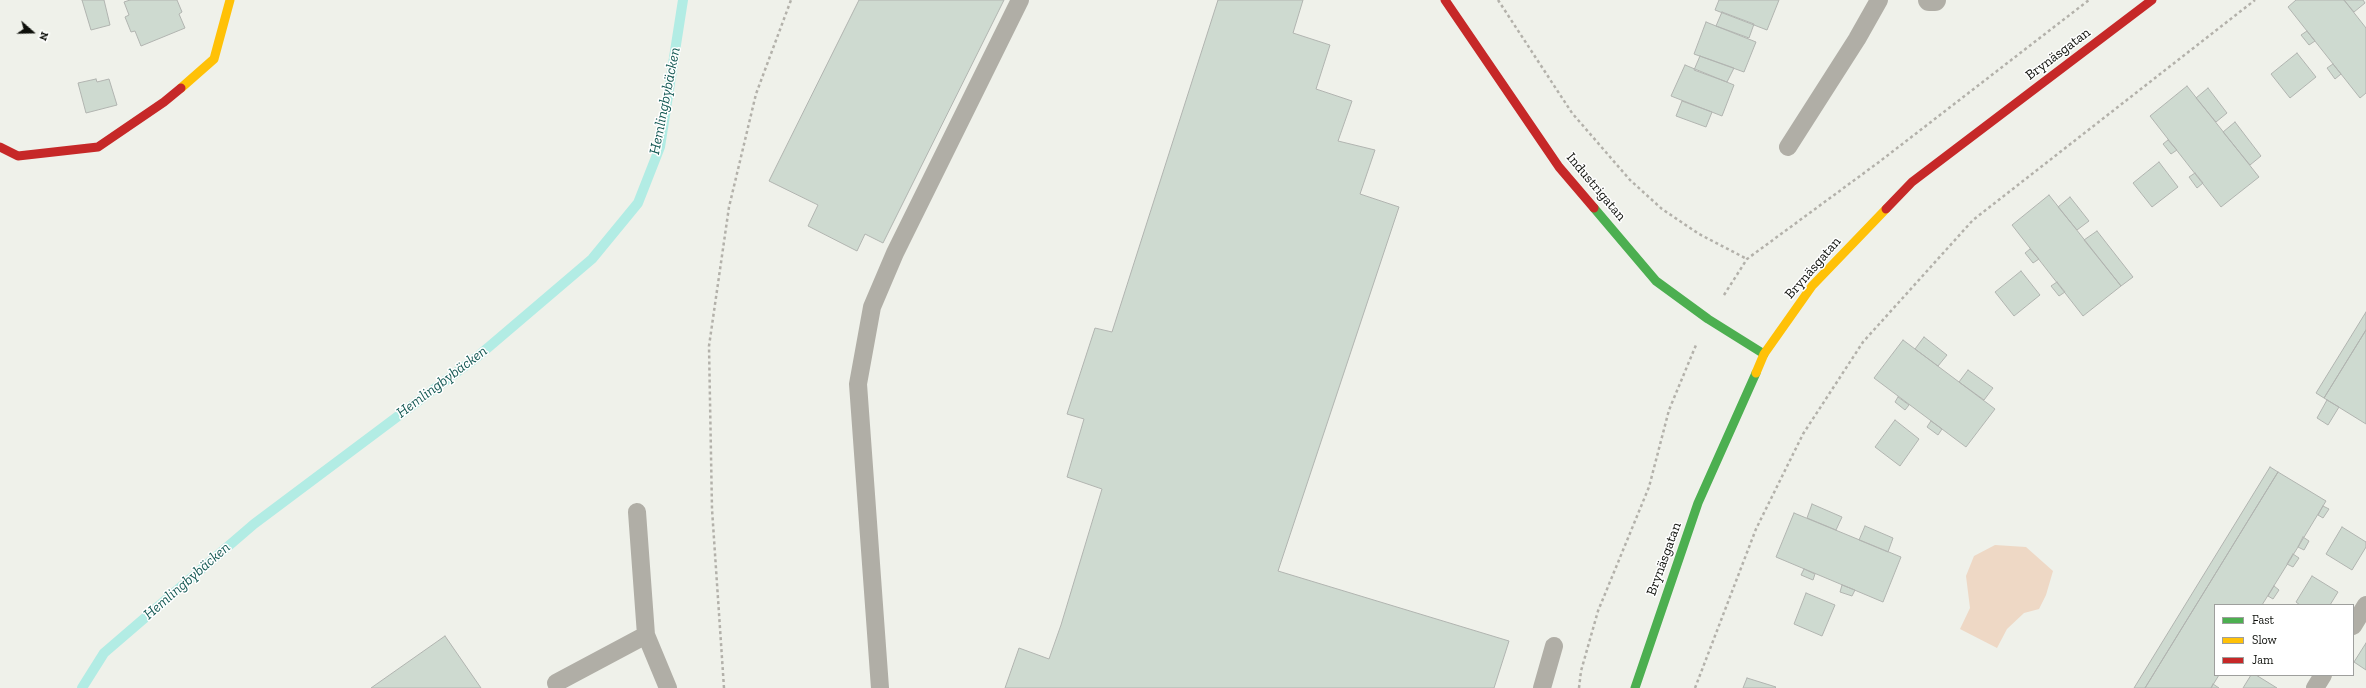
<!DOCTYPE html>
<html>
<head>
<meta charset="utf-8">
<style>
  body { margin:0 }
  #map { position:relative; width:2366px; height:688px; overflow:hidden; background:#eff1ea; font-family:"Zilla Slab",serif }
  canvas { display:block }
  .legend { position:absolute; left:2214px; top:604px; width:140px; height:72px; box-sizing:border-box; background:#fff; border:1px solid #9e9f9d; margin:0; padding:5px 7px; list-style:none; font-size:12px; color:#0d0f0a }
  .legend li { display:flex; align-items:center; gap:8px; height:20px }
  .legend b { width:20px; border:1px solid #9e9f9d }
  .north { position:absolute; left:12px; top:12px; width:40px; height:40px; -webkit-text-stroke:3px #fff; paint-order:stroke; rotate:110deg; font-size:11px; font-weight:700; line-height:16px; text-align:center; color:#0d0f0a }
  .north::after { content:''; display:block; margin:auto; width:14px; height:18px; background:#0d0f0a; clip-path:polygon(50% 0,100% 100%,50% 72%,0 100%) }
</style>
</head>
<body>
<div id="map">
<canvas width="2366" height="688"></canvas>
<ul class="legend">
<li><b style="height:5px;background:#4caf50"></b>Fast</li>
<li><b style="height:5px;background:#ffc107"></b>Slow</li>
<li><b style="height:5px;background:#c62828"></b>Jam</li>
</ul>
<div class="north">N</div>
</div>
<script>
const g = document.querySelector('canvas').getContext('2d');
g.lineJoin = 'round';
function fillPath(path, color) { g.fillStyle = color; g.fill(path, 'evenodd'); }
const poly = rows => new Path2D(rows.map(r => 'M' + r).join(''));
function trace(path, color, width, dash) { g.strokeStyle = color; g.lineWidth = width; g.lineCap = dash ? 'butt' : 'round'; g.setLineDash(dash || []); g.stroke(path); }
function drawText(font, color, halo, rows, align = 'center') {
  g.font = font + ' "Zilla Slab",serif'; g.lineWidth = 3; g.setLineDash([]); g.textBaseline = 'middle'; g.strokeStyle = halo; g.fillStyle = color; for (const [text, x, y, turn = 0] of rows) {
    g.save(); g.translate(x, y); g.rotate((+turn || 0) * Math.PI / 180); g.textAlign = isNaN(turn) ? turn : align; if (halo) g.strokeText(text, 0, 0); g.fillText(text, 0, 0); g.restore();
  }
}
fillPath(poly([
  [1995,545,2026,547,2053,571,2046,595,2039,609,2024,613,2007,629,1997,648,1960,629,1970,608,1966,576,1974,556]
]), '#eed8c5');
trace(poly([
  [82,688,104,653,254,524,477,357,592,259,638,203,660,147,683,0]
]), '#b2ece4', 10);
const building = poly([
  [82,0,104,0,110,25,91,30,82,0],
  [130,0,177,0,182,12,179,14,185,28,141,46,135,31,131,32,125,17,129,15,124,2,130,0],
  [859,0,1004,0,883,243,865,234,857,251,808,226,818,205,769,181,859,0],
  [1218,0,1303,0,1293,33,1330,45,1316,89,1352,101,1338,141,1375,150,1360,194,1399,207,1278,571,1509,641,1494,688,1005,688,1019,648,1049,659,1061,625,1102,489,1067,477,1084,419,1067,414,1095,328,1112,332,1218,0],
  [1719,0,1779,0,1767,30,1715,10,1719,0],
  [2296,0,2344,0,2366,28,2366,93,2360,98,2288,7,2296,0],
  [2344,0,2363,0,2365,3,2354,12,2344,0],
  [1722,12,1754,24,1749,38,1716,26,1722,12],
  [1706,22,1756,42,1744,72,1694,54,1706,22],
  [2307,31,2315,41,2309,45,2301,35,2307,31],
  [2297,53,2316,77,2290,98,2271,74,2297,53],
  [1700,56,1734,68,1727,82,1694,70,1700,56],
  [2333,64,2341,74,2335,79,2327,68,2333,64],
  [1685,65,1734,85,1722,116,1671,96,1685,65],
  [96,79,97,82,109,79,117,105,86,113,78,83,96,79],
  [2187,86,2259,177,2221,207,2150,116,2187,86],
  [2208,88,2227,113,2216,122,2196,98,2208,88],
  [1682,101,1712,112,1706,127,1676,116,1682,101],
  [2235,122,2261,156,2250,165,2223,132,2235,122],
  [2168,140,2177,150,2171,154,2163,144,2168,140],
  [2159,162,2178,187,2152,207,2133,183,2159,162],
  [2195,173,2203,183,2197,188,2189,177,2195,173],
  [2049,195,2121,286,2083,316,2012,225,2049,195],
  [2070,197,2089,221,2077,230,2058,207,2070,197],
  [2097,231,2133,277,2121,286,2084,240,2097,231],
  [2030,249,2039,259,2033,263,2025,253,2030,249],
  [2021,271,2040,295,2014,316,1995,292,2021,271],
  [2057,282,2065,292,2059,296,2051,286,2057,282],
  [2366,312,2366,330,2324,398,2316,393,2366,312],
  [2366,330,2366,424,2324,398,2366,330],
  [1924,337,1947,355,1938,366,1915,349,1924,337],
  [1903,340,1995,409,1966,447,1874,378,1903,340],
  [1968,370,1993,388,1984,400,1959,382,1968,370],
  [1898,397,1909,405,1905,410,1895,402,1898,397],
  [2327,400,2339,407,2328,425,2317,418,2327,400],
  [1895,420,1919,439,1900,466,1875,447,1895,420],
  [1931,421,1942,429,1938,435,1927,427,1931,421],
  [2270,467,2278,472,2145,688,2134,688,2270,467],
  [2278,472,2326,501,2298,547,2262,605,2215,605,2215,675,2219,675,2211,688,2145,688,2278,472],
  [1812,504,1842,517,1836,530,1807,518,1812,504],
  [2323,506,2329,509,2323,518,2318,515,2323,506],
  [1794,513,1901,557,1883,602,1776,557,1794,513],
  [1865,526,1893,538,1888,552,1859,540,1865,526],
  [2342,527,2366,542,2366,547,2352,570,2326,554,2342,527],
  [2303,537,2309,541,2304,550,2298,547,2303,537],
  [2293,554,2299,558,2293,567,2287,564,2293,554],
  [1804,569,1815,574,1813,580,1801,575,1804,569],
  [2312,576,2338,592,2330,605,2300,605,2296,602,2312,576],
  [1842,585,1855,590,1852,596,1840,592,1842,585],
  [2274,586,2279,590,2273,599,2268,596,2274,586],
  [1806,593,1835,605,1822,636,1794,624,1806,593],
  [445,636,481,688,371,688,445,636],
  [2366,643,2366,670,2354,662,2366,643],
  [2251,675,2256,675,2277,688,2243,688,2251,675],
  [1747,678,1776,687,1775,688,1743,688,1747,678],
  [2213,684,2219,688,2211,688,2213,684]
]);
fillPath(building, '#cedad0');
trace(building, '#b1b4b0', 1);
trace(poly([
  [1498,0,1572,113,1630,180,1662,209,1699,234,1747,259],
  [1724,295,1747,259,1879,162,2089,0],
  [724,688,712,509,709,346,729,207,756,94,791,0],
  [1579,688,1581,671,1598,611,1649,487,1669,410,1696,345],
  [1695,688,1756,529,1803,434,1863,342,1973,220,2255,0]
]), '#b3b1aa', 2.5, [3, 3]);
trace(poly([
  [1788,147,1857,39,1879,0],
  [637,512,646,635,668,688],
  [2353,626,2366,605],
  [556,683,646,635],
  [880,688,858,384,872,307,895,253,1020,0],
  [1542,688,1554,646],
  [2315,688,2323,675]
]), '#b0aea6', 18);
trace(poly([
  [1929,0,1935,0]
]), '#b0aea6', 22);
trace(poly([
  [1594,208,1656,281,1708,319,1764,354],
  [1635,688,1698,503,1756,373]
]), '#4caf50', 9);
trace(poly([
  [181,88,214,59,230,0],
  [1756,373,1764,354,1812,286,1886,209]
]), '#ffc107', 9);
trace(poly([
  [1445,0,1559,167,1594,208],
  [0,147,18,156,98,147,164,102,181,88],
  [1886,209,1912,182,2152,0]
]), '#c62828', 9);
drawText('14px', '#0d0f0a', '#fff', [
  ["Brynäsgatan",2058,54,-37],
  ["Industrigatan",1596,187,50],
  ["Brynäsgatan",1813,268,-49],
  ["Brynäsgatan",1664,559,-70]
]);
drawText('italic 15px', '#145954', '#fff', [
  ["Hemlingbybäcken",665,101,-79],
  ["Hemlingbybäcken",442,382,-37],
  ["Hemlingbybäcken",187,581,-41]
]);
</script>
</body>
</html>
